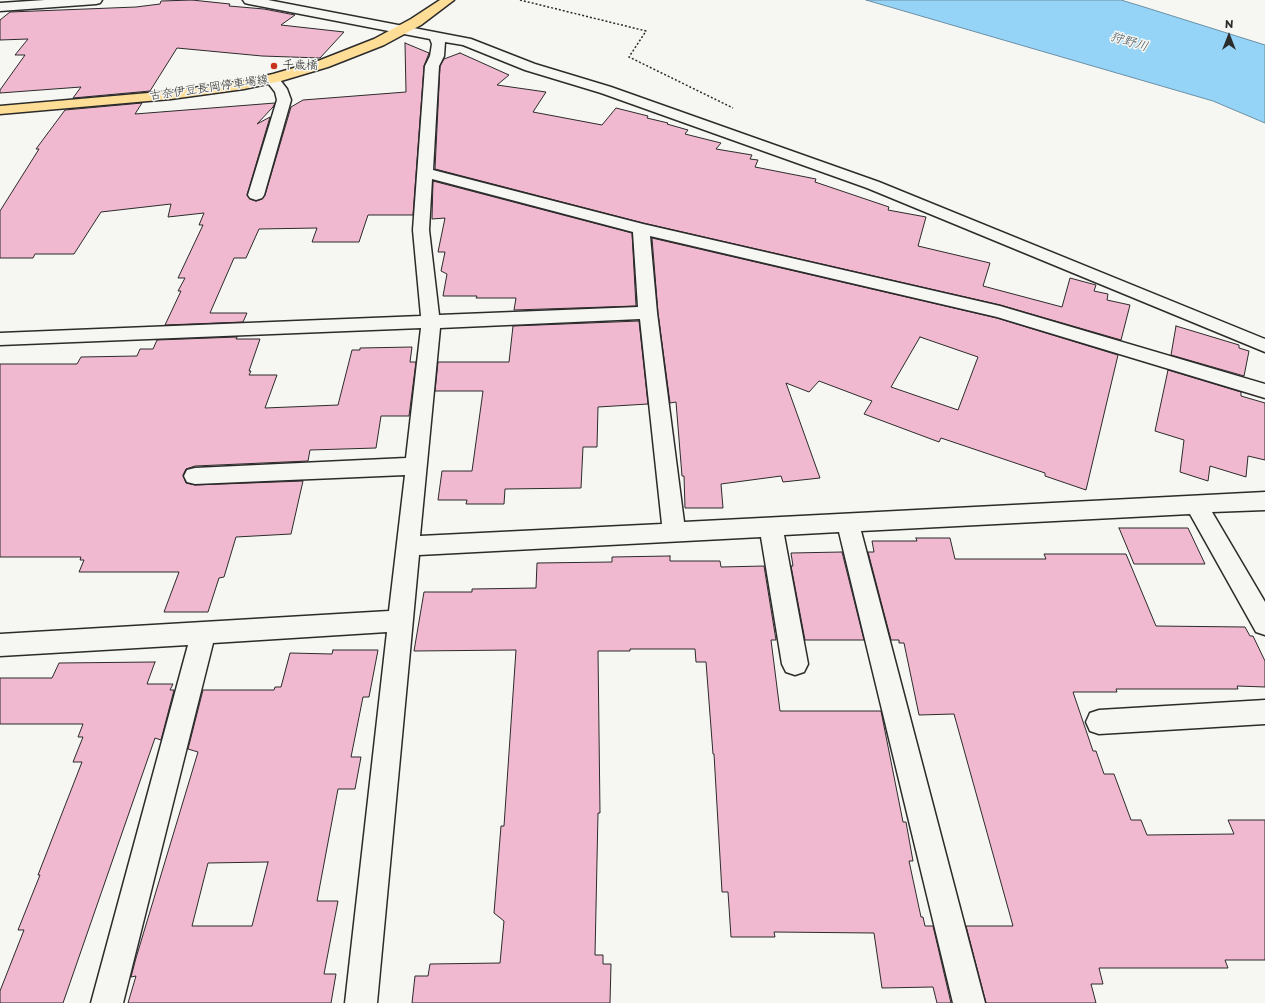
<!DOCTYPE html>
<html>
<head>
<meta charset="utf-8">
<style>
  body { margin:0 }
  #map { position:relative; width:1265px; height:1003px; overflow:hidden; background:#f6f6f2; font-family:"Playpen Sans",sans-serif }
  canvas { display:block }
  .north { position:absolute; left:1209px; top:16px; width:40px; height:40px; -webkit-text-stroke:3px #f6f6f2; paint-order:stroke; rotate:0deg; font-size:11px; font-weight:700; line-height:16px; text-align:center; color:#2b2b2b }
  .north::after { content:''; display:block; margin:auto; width:14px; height:18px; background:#2b2b2b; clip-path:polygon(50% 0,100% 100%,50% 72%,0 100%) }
</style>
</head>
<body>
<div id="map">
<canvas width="1265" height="1003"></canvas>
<div class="north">N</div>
</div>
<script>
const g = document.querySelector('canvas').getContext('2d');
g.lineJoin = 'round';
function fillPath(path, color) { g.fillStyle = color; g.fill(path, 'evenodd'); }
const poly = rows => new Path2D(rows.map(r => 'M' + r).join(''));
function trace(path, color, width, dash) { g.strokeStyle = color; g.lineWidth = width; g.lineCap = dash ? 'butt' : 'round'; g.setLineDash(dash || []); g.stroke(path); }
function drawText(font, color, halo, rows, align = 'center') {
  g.font = font + ' "Playpen Sans","Klee One",sans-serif'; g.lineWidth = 3; g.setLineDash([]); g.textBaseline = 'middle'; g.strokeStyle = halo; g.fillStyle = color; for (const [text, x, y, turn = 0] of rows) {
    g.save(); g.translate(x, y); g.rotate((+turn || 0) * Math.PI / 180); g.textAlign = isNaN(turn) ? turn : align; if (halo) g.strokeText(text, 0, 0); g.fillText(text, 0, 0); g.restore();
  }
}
const water = poly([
  [866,0,1121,0,1144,7,1265,45,1265,123,1213,101,866,0]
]);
fillPath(water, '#96d4f7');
trace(water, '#6b90a5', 1);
const building = poly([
  [192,0,230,4,229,6,264,9,295,15,281,25,344,32,320,58,262,56,177,48,150,91,73,98,81,87,0,93,0,90,25,55,15,55,28,39,0,40,0,20,10,12,136,7,160,4,161,1,192,0],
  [405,43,429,53,424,66,413,215,368,215,359,242,312,242,317,228,259,229,246,258,234,258,210,313,247,313,243,322,165,325,181,291,178,291,185,278,178,278,203,225,199,225,204,213,168,217,171,204,101,212,74,254,35,254,33,258,0,258,0,211,39,149,36,149,65,110,142,103,135,114,275,103,273,107,257,124,270,117,247,195,250,199,256,201,262,199,265,195,291,107,303,100,406,92,405,43],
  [460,53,509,75,497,85,546,92,533,112,602,125,616,108,648,116,647,118,668,123,667,124,688,130,685,134,721,143,716,149,752,155,750,159,758,160,755,167,816,179,815,182,889,207,888,210,926,217,918,246,990,263,983,286,1062,307,1070,278,1096,285,1094,291,1108,294,1107,300,1130,305,1121,340,1000,305,643,223,435,169,440,66,444,59,460,53],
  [433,181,632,233,636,306,514,310,516,298,476,298,477,296,443,296,447,274,441,271,445,252,438,252,445,218,432,219,433,181],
  [652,238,997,318,1118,355,1086,490,1045,476,1045,473,941,438,939,442,864,414,872,401,819,381,809,392,786,383,820,478,783,482,781,476,721,484,723,508,685,508,684,476,682,476,676,402,670,403,658,313,652,238],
  [920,337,978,357,958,410,891,387,920,337],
  [639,321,648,404,598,407,597,447,583,447,581,488,505,489,504,504,466,504,467,500,438,500,442,471,472,471,483,391,435,391,438,362,509,362,513,326,639,321],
  [1176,326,1239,345,1239,348,1249,351,1244,376,1171,355,1176,326],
  [237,337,236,339,260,339,249,371,251,371,249,375,277,375,265,408,338,405,352,350,360,350,360,348,412,347,410,362,416,362,409,416,381,416,376,448,310,450,308,461,195,466,186,469,183,475,186,483,195,485,303,481,291,534,236,537,224,577,219,578,208,612,164,612,179,572,79,572,84,560,80,560,81,557,0,557,0,364,77,364,81,357,137,356,140,349,153,349,157,340,237,337],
  [1168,370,1241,392,1241,396,1265,403,1265,460,1248,456,1246,477,1210,466,1208,481,1180,472,1184,440,1155,431,1168,370],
  [1119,528,1188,528,1205,564,1134,564,1119,528],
  [916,538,950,538,955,559,1046,559,1044,554,1126,554,1156,626,1245,627,1250,636,1253,636,1265,661,1265,687,1237,686,1238,689,1116,689,1117,692,1073,692,1093,751,1096,751,1104,774,1114,774,1131,820,1141,820,1147,835,1234,834,1228,820,1265,820,1265,960,1225,960,1228,968,1099,968,1103,984,1091,984,1096,1003,986,1003,966,926,1013,926,954,714,919,715,904,643,899,643,899,640,891,640,868,552,874,552,872,541,917,541,916,538],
  [842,552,864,640,805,640,791,566,793,566,791,553,842,552],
  [670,556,670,561,720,561,721,567,764,566,776,640,771,640,780,711,881,711,903,822,906,822,913,861,909,861,921,917,923,917,925,926,933,926,951,1003,937,1003,933,987,882,988,874,933,774,932,775,937,731,937,728,892,722,892,714,754,713,754,706,662,696,662,695,649,630,649,630,651,598,651,600,813,598,813,595,955,603,955,603,964,611,964,610,1003,412,1003,415,976,428,976,430,964,500,963,504,921,494,913,501,826,504,826,516,650,414,651,424,592,472,592,472,589,536,588,537,563,612,562,612,557,670,556],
  [333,650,378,650,369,697,363,697,351,757,361,757,355,789,338,789,317,901,338,901,324,974,336,974,331,1003,128,1003,136,976,131,977,136,958,198,752,188,749,203,690,274,690,275,687,281,687,290,653,332,654,333,650],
  [268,862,252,926,192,926,208,863,268,862],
  [155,662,147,684,173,684,170,690,174,690,161,740,155,738,63,1003,0,1003,0,991,24,930,18,930,40,875,38,875,82,762,73,762,83,737,78,737,83,724,0,724,0,678,52,678,59,663,155,662]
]);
fillPath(building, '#f1b9cf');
trace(building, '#2b2b2b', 1);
const minor = poly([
  [45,0,102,0,100,3,96,4,0,11,0,3,45,0],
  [243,0,268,0,471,39,535,64,611,87,879,182,1265,339,1265,352,867,188,601,93,525,70,463,45,445,42,444,56,439,66,433,170,643,224,1000,306,1265,384,1265,398,997,317,650,236,657,313,684,522,1265,492,1265,510,1212,512,1265,602,1265,635,1256,632,1190,514,861,531,985,1003,953,1003,839,532,784,535,808,664,804,672,795,675,786,672,782,664,761,537,419,555,377,1003,345,1003,387,632,213,643,123,1003,91,1003,188,645,0,656,0,634,389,611,405,475,195,484,187,482,184,476,187,470,195,468,406,458,421,328,0,345,0,333,421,316,413,230,425,66,430,56,432,44,430,39,249,4,245,3,243,0],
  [432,179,633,232,638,307,439,315,429,230,432,179],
  [640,319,662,524,420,536,440,328,640,319],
  [272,75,277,76,287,89,291,100,264,195,262,198,256,200,250,198,248,195,277,100,275,92,265,79,267,76,272,75],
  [1265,700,1265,724,1099,734,1090,731,1086,722,1090,713,1099,710,1265,700]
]);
const major = poly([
  [440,0,454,0,421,25,384,45,328,67,281,81,244,89,171,99,0,114,0,106,171,91,244,81,273,74,318,61,374,39,411,19,440,0]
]);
trace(minor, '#2b2b2b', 3);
trace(major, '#2b2b2b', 3);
trace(poly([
  [520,0,646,31,629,57,733,108]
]), '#2b2b2b', 1.5, [2, 2]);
fillPath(minor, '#f6f6f2');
fillPath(major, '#fedd96');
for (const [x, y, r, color] of [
  [274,66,4,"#c8321e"]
]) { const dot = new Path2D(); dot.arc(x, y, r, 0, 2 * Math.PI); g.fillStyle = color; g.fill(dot); trace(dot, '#f6f6f2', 1.5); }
drawText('12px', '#2b2b2b', '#f6f6f2', [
  ["千歳橋",282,66]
], 'left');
drawText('12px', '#2b2b2b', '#f6f6f2', [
  ["古奈伊豆長岡停車場線",209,88,-8]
]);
drawText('italic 13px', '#46555e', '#f6f6f2', [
  ["狩野川",1129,42,17]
]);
</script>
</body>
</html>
